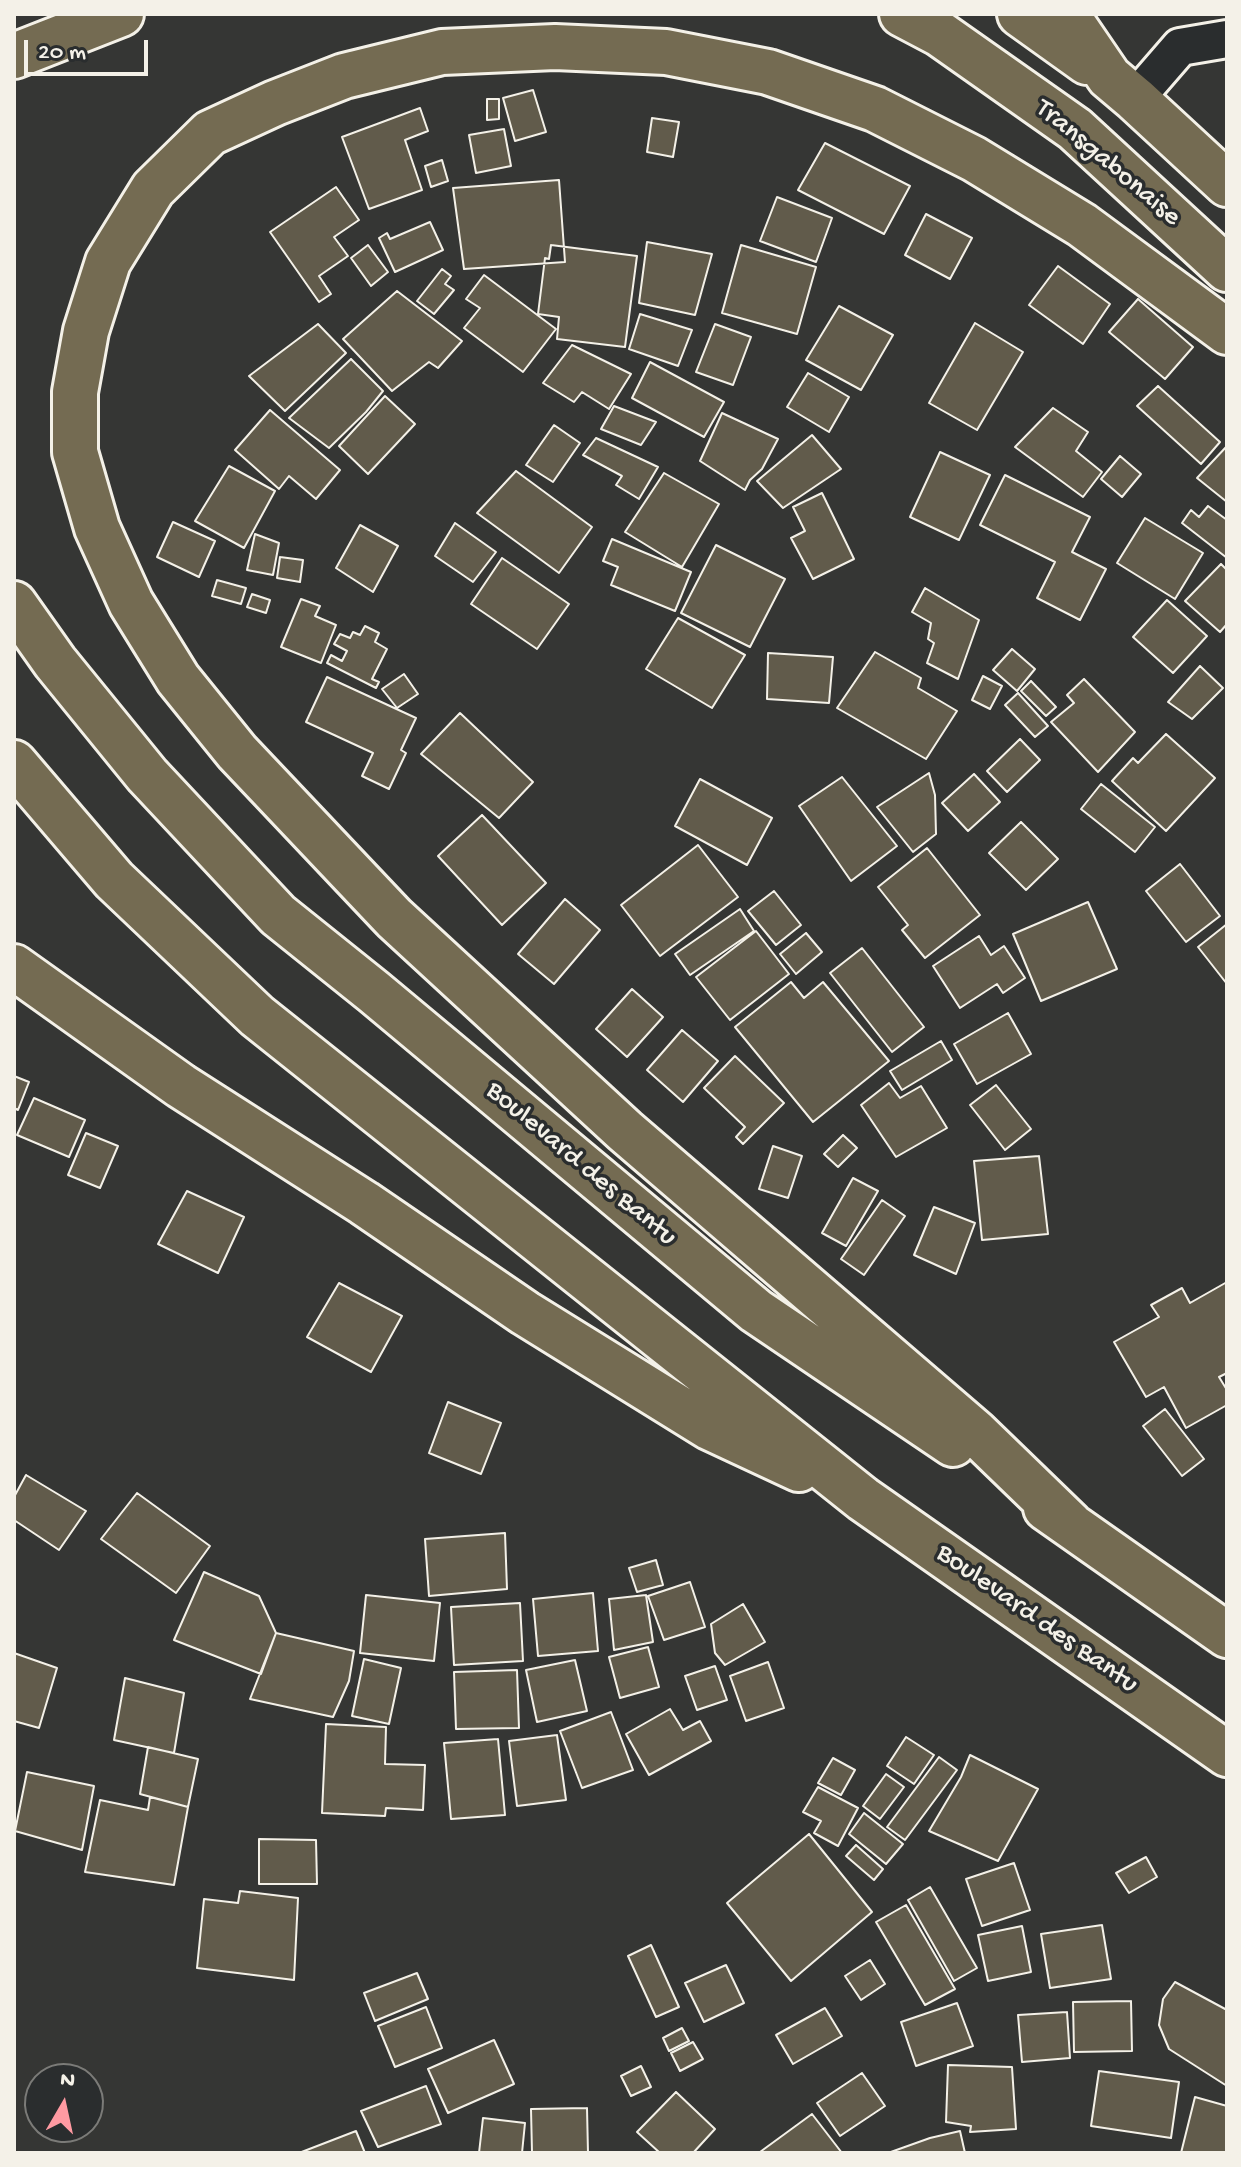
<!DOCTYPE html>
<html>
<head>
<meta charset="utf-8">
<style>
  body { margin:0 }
  #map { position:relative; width:1241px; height:2167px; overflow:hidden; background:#353634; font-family:"Gochi Hand",sans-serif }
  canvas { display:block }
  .frame { position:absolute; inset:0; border:16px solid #f4f1e8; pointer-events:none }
  .north { position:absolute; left:24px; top:2063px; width:80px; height:80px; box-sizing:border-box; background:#2a2d2e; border:2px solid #7b7b78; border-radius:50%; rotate:9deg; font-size:22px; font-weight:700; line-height:32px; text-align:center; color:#f4f1e8 }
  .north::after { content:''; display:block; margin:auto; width:28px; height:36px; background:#ff9aa2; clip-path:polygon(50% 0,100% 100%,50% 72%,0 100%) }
  .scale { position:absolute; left:24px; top:40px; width:124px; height:36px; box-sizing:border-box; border:4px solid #f4f1e8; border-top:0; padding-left:10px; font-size:24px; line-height:28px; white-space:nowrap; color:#f4f1e8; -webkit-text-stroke:6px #2a2d2e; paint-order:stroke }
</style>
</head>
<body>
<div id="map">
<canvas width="1241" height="2167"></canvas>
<div class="frame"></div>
<div class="north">N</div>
<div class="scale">20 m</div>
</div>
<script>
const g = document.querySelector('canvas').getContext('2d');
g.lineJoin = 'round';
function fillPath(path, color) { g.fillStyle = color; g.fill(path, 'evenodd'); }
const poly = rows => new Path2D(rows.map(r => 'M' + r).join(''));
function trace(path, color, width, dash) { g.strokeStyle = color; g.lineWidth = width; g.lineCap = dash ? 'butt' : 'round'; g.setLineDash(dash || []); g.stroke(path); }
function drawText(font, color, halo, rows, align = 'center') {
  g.font = font + ' "Gochi Hand",sans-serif'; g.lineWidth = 7; g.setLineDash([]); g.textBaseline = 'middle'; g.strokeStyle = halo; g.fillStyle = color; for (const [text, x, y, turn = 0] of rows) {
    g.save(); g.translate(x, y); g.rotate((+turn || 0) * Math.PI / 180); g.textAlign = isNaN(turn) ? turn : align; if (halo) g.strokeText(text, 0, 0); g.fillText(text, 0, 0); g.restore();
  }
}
const building = poly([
  [533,90,546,132,515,141,503,98,533,90],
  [487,99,499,99,499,119,487,120,487,99],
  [420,108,428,131,405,140,422,190,369,209,342,137,420,108],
  [652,118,679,122,673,157,647,152,652,118],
  [504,129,511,166,476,173,469,135,504,129],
  [825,143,910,186,884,234,798,190,825,143],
  [442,160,448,181,431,187,425,166,442,160],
  [559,180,565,262,464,269,453,188,559,180],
  [336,187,359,220,334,237,348,256,319,276,331,294,319,302,270,232,336,187],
  [777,197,832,218,816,262,760,241,777,197],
  [926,214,972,238,950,279,905,255,926,214],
  [430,222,443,250,395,272,379,238,387,233,390,239,430,222],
  [647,242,712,254,695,315,639,303,647,242],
  [368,245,388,272,371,286,351,258,368,245],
  [551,245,637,256,625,347,557,339,559,317,538,314,545,258,549,259,551,245],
  [741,245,816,267,797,334,722,313,741,245],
  [1058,266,1110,304,1083,344,1029,305,1058,266],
  [442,269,451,276,445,284,454,290,434,314,417,301,442,269],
  [484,275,556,329,523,372,464,328,480,308,466,299,484,275],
  [397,291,462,341,438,368,429,362,392,391,343,339,397,291],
  [1138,299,1193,347,1165,379,1109,332,1138,299],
  [839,306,893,335,861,390,806,360,839,306],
  [640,314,692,330,678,366,629,349,640,314],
  [975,323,1023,352,977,430,929,403,975,323],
  [318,324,346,353,285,411,249,376,318,324],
  [715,324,751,337,733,385,696,372,715,324],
  [572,345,631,374,609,409,582,392,574,402,543,383,572,345],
  [351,359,383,391,366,412,329,448,289,418,351,359],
  [650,362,724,402,704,437,632,398,650,362],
  [808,373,849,397,829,432,787,407,808,373],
  [1158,386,1220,442,1201,464,1137,406,1158,386],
  [385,396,415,424,368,474,339,446,385,396],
  [614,406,656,422,641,445,601,429,614,406],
  [1053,408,1088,432,1076,451,1102,472,1083,497,1015,447,1053,408],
  [270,410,340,470,316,499,289,476,279,489,235,450,270,410],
  [722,413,778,439,762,469,750,480,745,490,700,461,722,413],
  [554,425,580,443,553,482,526,465,554,425],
  [812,435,841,469,783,508,757,481,812,435],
  [596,438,658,467,639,499,616,485,622,476,583,455,596,438],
  [1227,446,1227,502,1197,478,1227,446],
  [940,452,990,475,959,540,910,517,940,452],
  [1120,456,1141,474,1122,497,1101,479,1120,456],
  [229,466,275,491,244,548,195,521,229,466],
  [516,471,592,527,559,573,477,513,516,471],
  [664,473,719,504,682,567,625,532,664,473],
  [1005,475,1090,517,1072,552,1106,569,1080,620,1037,598,1055,562,980,525,1005,475],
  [822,493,854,559,813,579,791,538,805,531,793,507,822,493],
  [1208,506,1227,520,1227,558,1182,523,1191,510,1199,517,1208,506],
  [1145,518,1203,553,1175,599,1117,563,1145,518],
  [173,522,215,541,199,577,157,557,173,522],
  [455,523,496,552,473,582,435,556,455,523],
  [360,525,398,546,373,592,336,568,360,525],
  [255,534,279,543,273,575,247,570,255,534],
  [612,539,691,572,675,611,611,585,618,567,603,561,612,539],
  [716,545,785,579,750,647,681,613,716,545],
  [280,557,303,560,300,582,277,578,280,557],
  [502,558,569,604,537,649,471,604,502,558],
  [1221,564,1227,570,1227,624,1220,632,1185,601,1221,564],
  [217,580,246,588,241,604,212,596,217,580],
  [925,588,979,620,958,679,927,663,934,643,928,639,931,623,912,612,925,588],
  [252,594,270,600,266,613,247,607,252,594],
  [301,599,320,606,315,616,336,625,321,663,281,647,301,599],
  [1167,600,1207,636,1173,673,1133,637,1167,600],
  [678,618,745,655,712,708,646,669,678,618],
  [365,626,379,633,375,642,387,649,372,679,379,682,376,688,327,663,331,655,342,661,347,651,334,644,340,634,350,638,353,632,360,635,365,626],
  [1012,649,1035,669,1017,691,993,670,1012,649],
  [875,652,921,678,918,688,957,711,926,759,837,708,875,652],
  [768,653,833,657,829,703,767,699,768,653],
  [1200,666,1223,688,1192,719,1168,702,1200,666],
  [404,674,418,694,397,708,382,689,404,674],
  [983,676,1002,686,990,709,972,700,983,676],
  [327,677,416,718,401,750,406,753,389,789,362,776,373,753,306,722,327,677],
  [1084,679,1135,732,1098,772,1051,722,1074,703,1067,695,1084,679],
  [1031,681,1056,707,1046,716,1021,691,1031,681],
  [1018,693,1048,726,1035,737,1005,705,1018,693],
  [460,713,533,782,499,818,421,754,460,713],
  [1166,734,1215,778,1166,831,1112,781,1133,758,1138,763,1166,734],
  [1020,739,1040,760,1007,792,987,771,1020,739],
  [929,773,935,795,936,834,913,852,877,807,929,773],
  [974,774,1000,802,968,831,942,803,974,774],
  [842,777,897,846,851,881,799,806,842,777],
  [700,779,772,818,747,865,675,826,700,779],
  [1101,784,1155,827,1135,852,1081,809,1101,784],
  [482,815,546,883,502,925,438,856,482,815],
  [1021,822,1058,859,1026,890,989,853,1021,822],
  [698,845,738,897,660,956,621,905,698,845],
  [927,848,980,915,925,958,902,930,908,925,878,887,927,848],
  [1180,864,1220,916,1186,942,1146,891,1180,864],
  [774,891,801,925,776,945,748,911,774,891],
  [565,899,600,930,554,984,518,954,565,899],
  [1088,902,1117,969,1041,1001,1013,934,1088,902],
  [740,909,754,931,690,975,675,954,740,909],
  [1227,924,1227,984,1198,947,1227,924],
  [756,931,789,974,730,1020,696,977,756,931],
  [806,933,822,952,796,974,780,954,806,933],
  [979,936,991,955,1004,946,1025,978,1003,993,997,984,960,1008,933,966,979,936],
  [862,948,924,1027,892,1052,830,973,862,948],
  [791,982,804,998,823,982,889,1061,813,1122,735,1027,791,982],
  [632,989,663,1017,627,1057,596,1029,632,989],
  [1008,1013,1031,1054,977,1084,954,1044,1008,1013],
  [682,1030,718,1061,683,1102,647,1070,682,1030],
  [941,1041,952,1060,902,1090,890,1071,941,1041],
  [735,1056,784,1103,743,1144,736,1137,745,1127,704,1088,735,1056],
  [14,1076,29,1082,18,1110,14,1108,14,1076],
  [889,1083,900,1098,921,1086,947,1128,896,1157,861,1105,889,1083],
  [996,1085,1031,1129,1005,1150,970,1105,996,1085],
  [34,1098,85,1120,69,1157,17,1135,34,1098],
  [86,1133,118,1146,100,1188,68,1175,86,1133],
  [843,1135,857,1148,838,1167,824,1154,843,1135],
  [773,1146,802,1156,788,1198,759,1189,773,1146],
  [1039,1156,1048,1234,982,1240,974,1161,1039,1156],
  [853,1178,878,1191,846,1246,822,1233,853,1178],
  [187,1191,244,1217,218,1273,158,1244,187,1191],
  [882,1200,905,1216,864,1275,841,1259,882,1200],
  [934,1207,975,1223,956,1274,914,1255,934,1207],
  [1227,1282,1227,1373,1219,1377,1227,1390,1227,1405,1186,1428,1164,1387,1146,1397,1114,1342,1159,1317,1151,1305,1182,1288,1190,1303,1227,1282],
  [339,1283,402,1316,371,1372,307,1337,339,1283],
  [448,1402,501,1423,481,1474,429,1453,448,1402],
  [1165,1409,1204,1459,1182,1476,1143,1426,1165,1409],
  [26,1475,86,1511,59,1550,14,1520,14,1497,26,1475],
  [137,1493,210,1546,176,1593,101,1539,137,1493],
  [505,1533,507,1589,429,1596,425,1539,505,1533],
  [656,1560,663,1585,637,1592,629,1568,656,1560],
  [204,1572,259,1596,276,1633,261,1674,174,1640,204,1572],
  [690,1582,705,1627,664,1640,648,1596,690,1582],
  [593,1593,598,1651,538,1656,533,1599,593,1593],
  [366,1595,440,1603,434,1661,360,1653,366,1595],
  [646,1595,653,1642,614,1650,609,1599,646,1595],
  [520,1603,523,1661,454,1665,451,1607,520,1603],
  [743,1604,765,1642,725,1665,715,1653,711,1624,743,1604],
  [276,1633,354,1651,349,1681,333,1717,250,1699,276,1633],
  [648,1647,659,1687,620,1698,609,1657,648,1647],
  [14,1653,57,1668,39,1728,14,1721,14,1653],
  [364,1659,401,1668,389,1724,352,1716,364,1659],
  [575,1660,587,1711,537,1722,526,1670,575,1660],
  [768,1662,784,1708,746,1721,730,1676,768,1662],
  [715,1666,727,1700,697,1710,685,1676,715,1666],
  [517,1670,519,1728,456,1729,454,1672,517,1670],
  [125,1678,184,1693,174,1753,114,1740,125,1678],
  [670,1709,683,1730,700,1721,711,1741,649,1775,626,1734,670,1709],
  [611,1712,633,1770,582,1788,560,1731,611,1712],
  [326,1724,386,1727,385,1764,425,1765,423,1810,386,1808,385,1816,322,1813,326,1724],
  [557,1735,566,1800,517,1806,509,1741,557,1735],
  [906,1737,934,1755,914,1784,887,1766,906,1737],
  [498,1739,505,1815,451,1819,444,1743,498,1739],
  [148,1747,198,1759,188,1807,140,1794,148,1747],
  [970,1755,1038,1789,998,1861,929,1831,961,1777,970,1755],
  [939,1757,957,1770,905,1840,887,1827,939,1757],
  [833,1758,855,1770,841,1795,818,1783,833,1758],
  [27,1772,94,1786,82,1850,15,1831,27,1772],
  [886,1774,904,1787,880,1819,863,1806,886,1774],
  [818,1787,858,1808,838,1846,814,1833,821,1821,803,1812,818,1787],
  [150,1797,188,1807,174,1885,85,1872,100,1800,148,1810,150,1797],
  [864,1813,903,1844,886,1864,849,1834,864,1813],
  [809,1834,872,1912,791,1981,727,1903,809,1834],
  [259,1839,316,1840,317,1884,259,1884,259,1839],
  [856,1845,883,1869,874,1880,846,1856,856,1845],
  [1146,1857,1157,1877,1129,1893,1116,1873,1146,1857],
  [1014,1863,1030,1910,982,1926,966,1879,1014,1863],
  [930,1887,977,1968,954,1981,908,1900,930,1887],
  [240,1891,298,1898,294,1980,197,1968,204,1899,238,1903,240,1891],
  [906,1905,955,1989,925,2005,876,1922,906,1905],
  [1102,1925,1111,1979,1050,1988,1041,1934,1102,1925],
  [1022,1926,1031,1972,988,1981,978,1935,1022,1926],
  [651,1945,679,2007,656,2017,628,1956,651,1945],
  [870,1960,885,1984,861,2000,845,1976,870,1960],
  [726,1965,744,2003,704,2022,685,1983,726,1965],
  [417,1973,428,1999,375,2021,364,1993,417,1973],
  [1175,1982,1227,2010,1227,2086,1169,2049,1159,2025,1163,1999,1175,1982],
  [1131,2001,1132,2051,1074,2052,1073,2002,1131,2001],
  [957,2003,973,2046,916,2066,901,2022,957,2003],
  [426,2007,442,2048,395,2067,378,2026,426,2007],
  [825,2008,842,2036,793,2064,776,2035,825,2008],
  [1067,2012,1070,2058,1022,2062,1018,2015,1067,2012],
  [682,2028,689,2041,669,2051,663,2038,682,2028],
  [494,2040,514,2084,448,2113,428,2069,494,2040],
  [693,2042,703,2059,680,2071,671,2053,693,2042],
  [948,2065,1012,2067,1016,2129,970,2132,971,2126,946,2122,948,2065],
  [641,2066,651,2087,631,2096,621,2076,641,2066],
  [1099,2071,1179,2082,1171,2138,1091,2126,1099,2071],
  [862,2073,885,2106,840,2136,817,2103,862,2073],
  [426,2086,441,2124,378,2147,361,2111,426,2086],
  [676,2092,715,2129,693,2153,660,2153,637,2132,676,2092],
  [1195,2097,1227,2106,1227,2153,1181,2153,1195,2097],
  [587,2108,588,2153,532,2153,531,2109,587,2108],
  [812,2114,842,2153,760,2152,812,2114],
  [483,2118,525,2123,522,2153,479,2153,483,2118],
  [356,2131,365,2153,299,2153,356,2131],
  [960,2131,965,2153,888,2153,930,2138,960,2131]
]);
fillPath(building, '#615b4b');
trace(building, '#f4f1e8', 2);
const minor = poly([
  [1135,99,1180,47,1227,39]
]);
const trunk = poly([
  [902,14,940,34,1075,129,1227,269],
  [1020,14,1087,62],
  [1066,14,1109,77,1135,99,1227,184],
  [14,56,121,14],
  [14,604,55,662,147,775,278,915,374,992,756,1311,953,1444],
  [14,763,114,880,257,1016,863,1499,1227,1754],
  [14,967,181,1086,364,1203,525,1313,709,1427,799,1469],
  [1046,1508,1227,1635],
  [1070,1524,976,1433,625,1131,394,918,237,752,178,679,131,603,97,528,75,452,75,392,86,331,108,262,153,189,210,133,275,103,344,76,442,52,555,47,666,52,768,72,875,109,974,159,1082,225,1227,332]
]);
trace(minor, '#f4f1e8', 42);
trace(trunk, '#f4f1e8', 50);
trace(minor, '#2a2d2e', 36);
trace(trunk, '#746b52', 44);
drawText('28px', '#f4f1e8', '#2a2d2e', [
  ["Transgabonaise",1107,164,40],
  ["Boulevard des Bantu",580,1165,40],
  ["Boulevard des Bantu",1036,1620,35]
]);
</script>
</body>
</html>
